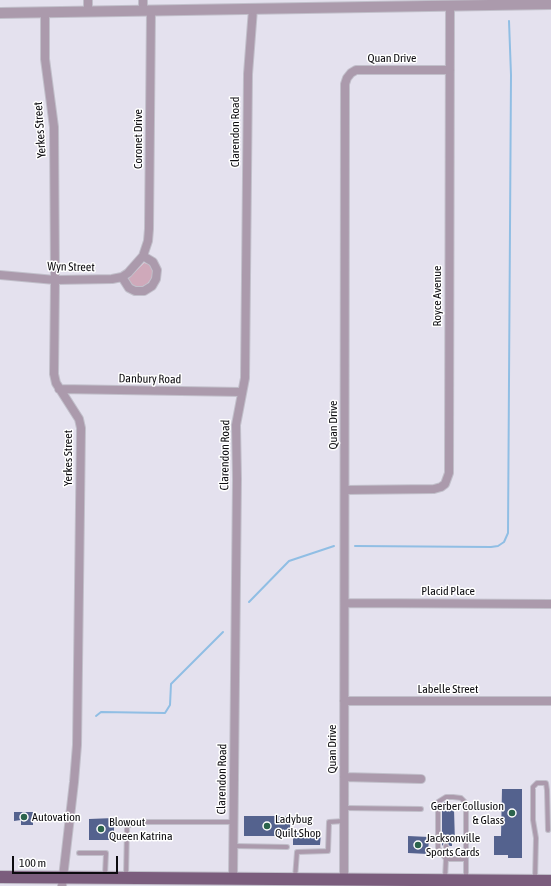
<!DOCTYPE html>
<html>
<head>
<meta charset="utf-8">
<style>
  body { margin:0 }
  #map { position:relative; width:551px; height:886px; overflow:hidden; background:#e4e1ee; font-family:"Asap Condensed",sans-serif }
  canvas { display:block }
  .scale { position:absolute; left:12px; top:856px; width:106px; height:18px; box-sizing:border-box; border:2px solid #0c0b0f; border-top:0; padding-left:5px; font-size:12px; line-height:14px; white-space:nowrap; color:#0c0b0f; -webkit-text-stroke:3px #fff; paint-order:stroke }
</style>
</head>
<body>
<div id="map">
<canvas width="551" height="886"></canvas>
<div class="scale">100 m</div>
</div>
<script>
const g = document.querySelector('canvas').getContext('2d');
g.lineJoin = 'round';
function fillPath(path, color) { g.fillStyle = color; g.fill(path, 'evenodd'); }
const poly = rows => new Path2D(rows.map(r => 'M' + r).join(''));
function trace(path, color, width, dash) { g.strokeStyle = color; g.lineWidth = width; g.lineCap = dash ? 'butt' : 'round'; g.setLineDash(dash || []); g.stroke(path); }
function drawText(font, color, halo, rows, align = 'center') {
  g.font = font + ' "Asap Condensed",sans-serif'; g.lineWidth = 3; g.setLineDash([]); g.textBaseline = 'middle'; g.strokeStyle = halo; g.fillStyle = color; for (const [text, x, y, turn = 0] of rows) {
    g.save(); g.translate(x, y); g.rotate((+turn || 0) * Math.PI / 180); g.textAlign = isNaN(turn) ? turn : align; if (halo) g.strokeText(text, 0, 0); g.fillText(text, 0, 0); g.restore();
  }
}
fillPath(poly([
  [144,263,149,264,152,268,152,278,147,284,141,287,134,286,130,283,128,279]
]), '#cfa9ba');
trace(poly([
  [355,546,491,547,498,546,504,542,508,533,511,75,509,21],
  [249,602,289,561,334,546],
  [96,716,101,712,165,713,170,705,171,684,223,632]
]), '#90bee4', 2);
fillPath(poly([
  [502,789,522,789,522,858,508,858,508,855,494,855,494,836,501,836],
  [445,802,449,802,449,808,454,809,455,843,452,843,452,846,450,846,446,843,444,843,442,846,442,808,443,803],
  [14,812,33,812,33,825,21,825,21,820,14,821],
  [244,816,290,816,290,836,244,836],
  [114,818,114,840,89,840,89,819],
  [293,833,321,833,320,845,293,845],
  [408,836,429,837,428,854,408,853]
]), '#54628e');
const service = poly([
  [344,808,421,809],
  [234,846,287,847],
  [446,846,446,859,466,859],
  [79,853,106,853,105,875],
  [126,877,127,827,132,823,137,822,233,822],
  [295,878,297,852,328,851,329,822,344,821],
  [445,879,446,859,438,848,438,802,446,797,453,797,461,798,465,802,466,808,466,880],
  [535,880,536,838,533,820,533,787,537,783,546,783,547,790,548,830]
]);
const minor = poly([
  [88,11,88,0],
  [143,11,143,0],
  [45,12,45,59,54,127,55,280,54,374,56,383,79,419,81,428,77,745,74,782,62,886],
  [0,275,55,280,112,279,122,277,128,273,143,256,148,241,149,229,151,10],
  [122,277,129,288,135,291,144,291,152,286,156,279,157,270,153,262,143,256],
  [59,389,242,392],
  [345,490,434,489,441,487,445,484,449,473,450,6],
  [345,603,551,604],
  [344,701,551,701],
  [344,777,421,779],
  [233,878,237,479,236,425,245,378,248,74,253,9],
  [344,879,345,84,347,78,351,73,356,70,450,70]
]);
const tertiary = poly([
  [0,13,551,4]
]);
const primary = poly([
  [0,877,551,881]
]);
trace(service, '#c1bfca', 6);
trace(minor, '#c1bfca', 10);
trace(tertiary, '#c1bfca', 12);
trace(primary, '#c1bfca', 14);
trace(service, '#ab9aac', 4);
trace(minor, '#ab9aac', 8);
trace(tertiary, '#ab9aac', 10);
trace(primary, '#7b5d7d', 12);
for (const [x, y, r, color] of [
  [512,813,4,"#2b634c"],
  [24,817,4,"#2b634c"],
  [267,826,4,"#2b634c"],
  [101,829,4,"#2b634c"],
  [418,845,4,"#2b634c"]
]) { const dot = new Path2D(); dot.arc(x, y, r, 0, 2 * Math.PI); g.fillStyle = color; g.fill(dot); trace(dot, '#fff', 1.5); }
drawText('12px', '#0c0b0f', '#fff', [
  ["Quan Drive",392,58],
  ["Yerkes Street",40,130,-94],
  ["Clarendon Road",235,132,-90],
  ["Coronet Drive",138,139,-90],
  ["Wyn Street",71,267,1],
  ["Royce Avenue",437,296,-90],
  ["Danbury Road",150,379,1],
  ["Quan Drive",333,425,-90],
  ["Clarendon Road",225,455,-89],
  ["Yerkes Street",68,458,-90],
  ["Placid Place",448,591],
  ["Labelle Street",448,689],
  ["Quan Drive",332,749,-90],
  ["Clarendon Road",222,779,-89]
]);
drawText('12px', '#0c0b0f', '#fff', [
  ["Gerber Collusion",504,806,"right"],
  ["& Glass",504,820,"right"],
  ["Autovation",32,817],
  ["Ladybug",275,819],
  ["Quilt Shop",275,833],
  ["Blowout",109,822],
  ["Queen Katrina",109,836],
  ["Jacksonville",426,838],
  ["Sports Cards",426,852]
], 'left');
</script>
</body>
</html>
